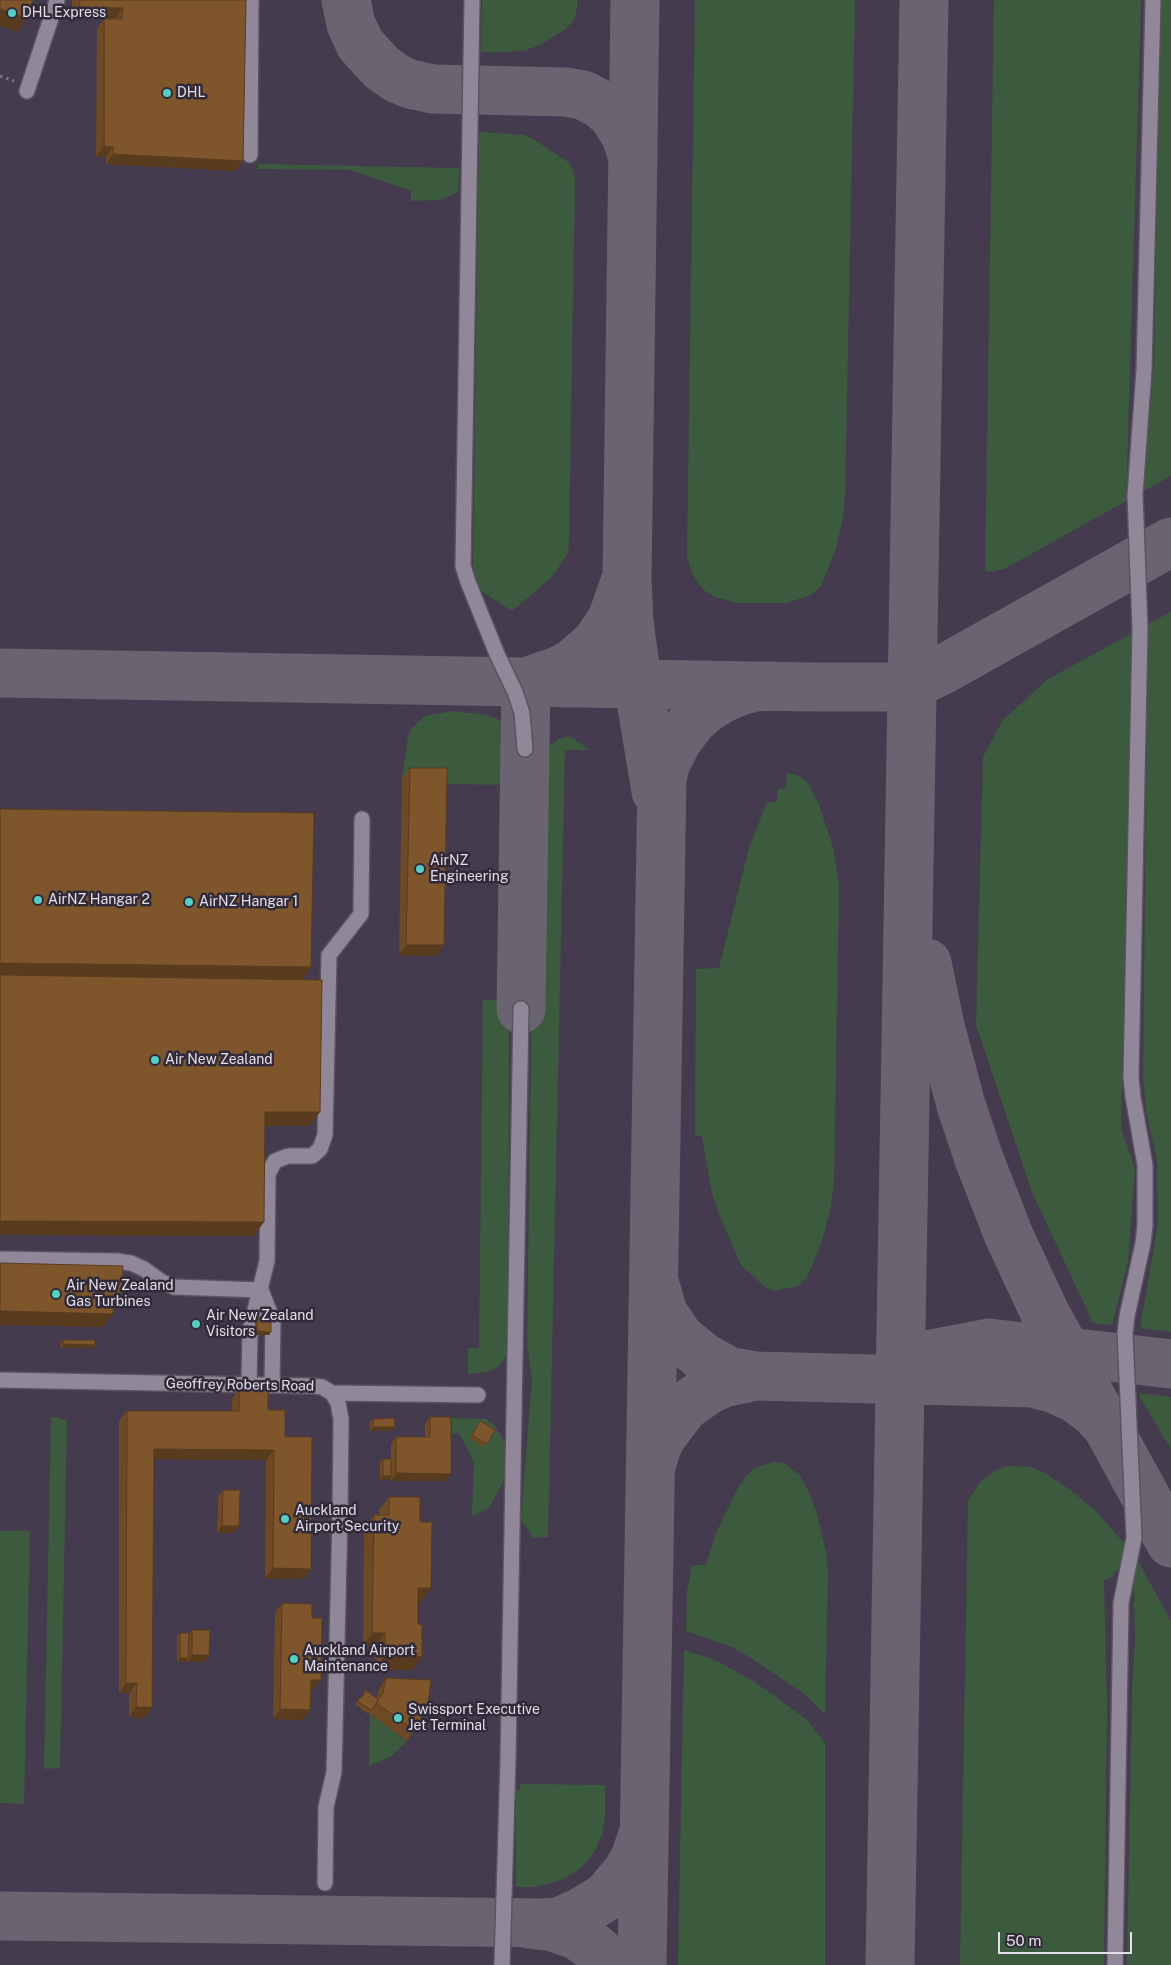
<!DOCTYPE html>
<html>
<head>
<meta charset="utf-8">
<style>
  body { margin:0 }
  #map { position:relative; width:1171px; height:1965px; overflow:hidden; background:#3b3442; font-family:"Public Sans",sans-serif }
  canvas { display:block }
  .scale { position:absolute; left:998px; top:1932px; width:134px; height:22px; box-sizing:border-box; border:2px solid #e3dfe8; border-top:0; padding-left:6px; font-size:15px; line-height:18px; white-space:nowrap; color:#e3dfe8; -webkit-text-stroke:4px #312a38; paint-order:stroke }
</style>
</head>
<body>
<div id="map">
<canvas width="1171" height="1965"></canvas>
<div class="scale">50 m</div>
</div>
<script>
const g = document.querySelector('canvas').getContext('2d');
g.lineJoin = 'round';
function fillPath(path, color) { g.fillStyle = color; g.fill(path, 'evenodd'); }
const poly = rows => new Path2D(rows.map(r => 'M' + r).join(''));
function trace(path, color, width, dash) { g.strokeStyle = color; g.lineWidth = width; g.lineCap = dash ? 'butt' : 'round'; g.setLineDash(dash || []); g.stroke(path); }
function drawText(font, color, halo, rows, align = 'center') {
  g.font = font + ' "Public Sans",sans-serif'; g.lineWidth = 5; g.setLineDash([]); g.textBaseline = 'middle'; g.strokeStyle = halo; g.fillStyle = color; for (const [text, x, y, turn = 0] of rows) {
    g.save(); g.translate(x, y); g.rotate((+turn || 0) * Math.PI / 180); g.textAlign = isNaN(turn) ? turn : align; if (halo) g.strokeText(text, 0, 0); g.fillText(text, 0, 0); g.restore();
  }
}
fillPath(poly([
  [0,0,1171,0,1171,1965,0,1965]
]), '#453b4f');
fillPath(poly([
  [482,0,577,0,577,9,574,19,567,28,540,45,526,50,511,52,481,52],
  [695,0,855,0,845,494,843,518,835,551,821,586,811,595,786,603,738,603,715,597,705,591,697,582,691,570,687,557],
  [994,0,1141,0,1126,501,1006,568,993,572,985,571],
  [1161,0,1171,0,1171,476,1144,491,1143,478,1154,367],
  [479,132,524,135,533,139,567,161,572,168,575,178,569,541,568,553,552,577,512,611,478,589,473,569],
  [258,164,459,168,458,192,441,200,411,201,411,191,351,170,258,169],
  [1171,612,1171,1332,1140,1328,1158,1224,1157,1160,1146,1111,1143,1076,1148,624],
  [1131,634,1121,1128,1135,1169,1128,1261,1112,1325,1093,1323,1032,1192,976,1025,983,757,1003,720,1048,679],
  [452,711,486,715,496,718,504,724,512,734,515,744,515,785,440,784,402,778,409,731,425,716],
  [570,736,590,750,565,750,548,1537,533,1538,521,1520,532,1379,527,1345,535,766,541,752,559,739],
  [787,772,799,776,807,782,818,802,833,847,839,883,834,1180,831,1205,822,1241,807,1277,798,1286,775,1291,765,1287,741,1265,720,1217,712,1193,702,1136,695,1136,696,969,719,968,749,848,767,802,777,802,778,789,786,788],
  [509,999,508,1326,506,1355,498,1367,488,1372,468,1374,468,1348,479,1348,483,1000],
  [1140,1393,1171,1397,1171,1449,1139,1396],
  [57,1417,67,1421,60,1768,44,1769,51,1418],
  [452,1418,486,1419,494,1425,507,1446,504,1480,489,1508,472,1516,474,1462,459,1433,452,1434],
  [775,1462,784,1463,800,1476,807,1488,816,1511,826,1552,828,1573,825,1714,803,1693,751,1658,732,1647,686,1631,687,1591,692,1565,706,1565,716,1533,738,1488,746,1476,756,1467],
  [1008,1466,1030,1467,1041,1471,1066,1487,1096,1511,1128,1548,1122,1557,1123,1568,1114,1572,1114,1576,1104,1580,1107,1706,1104,1965,960,1965,968,1501,981,1481,998,1469],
  [0,1531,30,1531,24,1804,0,1803],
  [1136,1558,1171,1621,1171,1965,1127,1965,1132,1691,1135,1640,1133,1563],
  [684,1650,715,1660,756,1683,807,1720,825,1743,825,1965,678,1965],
  [370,1714,407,1741,390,1757,369,1766],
  [520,1784,605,1785,605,1819,602,1834,596,1849,586,1863,575,1872,562,1880,535,1887,516,1887,516,1790,520,1790]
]), '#3c5b3e');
trace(poly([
  [346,0,351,24,360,44,382,68,398,79,410,84,433,89,565,92,583,95,600,104,613,115,626,136,633,158],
  [635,0,627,580,629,621,633,652,656,791],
  [0,673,812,687,894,687,924,679,944,669,1171,542],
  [927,963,940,1026,961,1105,979,1159,1009,1236,1045,1313,1171,1543],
  [521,1009,526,682,560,670,573,663,596,643,612,619,625,582],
  [655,1285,663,1313,680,1338,703,1357,728,1371,756,1376,1032,1383,1052,1388,1075,1398,1095,1413,1102,1421],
  [905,1359,989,1343,1171,1364],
  [652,1463,657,1446,663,1435,684,1407,708,1390,723,1383,756,1376],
  [0,1916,545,1923,558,1922,579,1913,606,1897,627,1872,635,1858,642,1837],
  [529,1924,553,1927,578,1936,595,1948,613,1965],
  [642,1965,662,778,666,763,677,741,693,720,707,708,723,698,740,691,755,687,775,686],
  [890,1965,924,0]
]), '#6a6471', 49);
const minor = poly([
  [472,0,463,566,468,582,497,654,515,692,522,713,525,749],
  [27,91,57,0],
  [250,155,251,0],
  [0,1259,117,1261,131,1263,144,1269,162,1282,174,1287,261,1290],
  [261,1290,273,1321,272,1385],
  [0,1380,314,1386,322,1387,332,1393,478,1395],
  [249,1385,250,1330,267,1261,268,1174,275,1161,288,1156,312,1156,320,1149,325,1135,329,955,361,914,362,819],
  [325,1883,326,1807,334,1772,340,1516,341,1419,338,1403,332,1393],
  [502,1965,508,1760,521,1009],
  [1115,1965,1121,1603,1134,1538,1125,1333,1127,1316,1143,1243,1145,1225,1145,1165,1133,1097,1131,1078,1140,629,1135,495,1144,370,1153,0]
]);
trace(minor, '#58535e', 18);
trace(poly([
  [0,76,14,81]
]), '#7d7783', 3, [2.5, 4]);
trace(minor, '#908898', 15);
fillPath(poly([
  [72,0,246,0,243,161,236,171,106,164,106,157,96,157,97,29,104,19,116,18,72,18],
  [410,768,444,945,437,956,399,955,402,778],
  [257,1317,269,1335,255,1335,255,1320],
  [63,1340,95,1345,93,1348,61,1348,60,1343],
  [239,1389,268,1410,285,1437,311,1569,304,1579,265,1579,266,1460,154,1459,152,1707,145,1718,129,1717,129,1693,119,1693,119,1421,127,1411,232,1411,232,1399],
  [430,1417,446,1481,391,1481,391,1477,389,1480,380,1480,380,1462,383,1459,391,1459,391,1444,396,1437,425,1437,425,1424],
  [373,1419,392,1430,370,1431,370,1422],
  [480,1421,495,1430,484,1447,469,1438],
  [223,1490,239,1526,234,1533,217,1533,218,1497],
  [389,1497,420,1522,421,1602,418,1602,412,1670,375,1670,375,1647,363,1647,364,1528,374,1515,379,1515,379,1510],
  [282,1603,312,1618,321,1680,313,1690,311,1690,310,1710,303,1720,273,1719,275,1614],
  [192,1630,209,1655,204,1662,187,1662,187,1661,186,1662,177,1662,177,1636,180,1633,189,1634],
  [386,1678,420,1721,407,1741,369,1713,374,1706,368,1714,355,1704,362,1697,365,1690,377,1698,379,1689]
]), '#6d4925');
fillPath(poly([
  [79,7,123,8,116,18,72,18],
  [0,9,26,18,17,32,0,26],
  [104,146,113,147,106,157,96,157],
  [113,154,243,161,236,171,106,164],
  [406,945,444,945,437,956,399,955],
  [0,963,311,967,302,981,0,977],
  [265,1112,320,1112,310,1126,255,1126],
  [0,1221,264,1222,254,1236,0,1235],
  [114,1294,122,1294,112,1308],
  [0,1311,113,1314,103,1327,0,1325],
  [257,1331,271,1332,269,1335,255,1335],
  [63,1344,95,1345,93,1348,61,1348],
  [373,1427,395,1427,392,1430,370,1431],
  [154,1449,274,1450,266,1460,147,1459],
  [396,1473,451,1474,446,1481,391,1481],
  [383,1476,391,1476,389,1480,380,1480],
  [222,1526,239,1526,234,1533,217,1533],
  [273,1568,311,1569,304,1579,265,1579],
  [418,1588,431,1588,421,1602,409,1602],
  [372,1633,385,1633,375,1647,363,1647],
  [192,1655,209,1655,204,1662,187,1662],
  [385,1656,422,1657,412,1670,375,1670],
  [180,1658,188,1658,186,1662,177,1662],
  [311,1680,321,1680,313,1690,304,1690],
  [126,1683,137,1683,129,1693,119,1693],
  [136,1707,152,1707,145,1718,129,1717],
  [280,1709,310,1710,303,1720,273,1719]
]), '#593c1e');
const building = poly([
  [0,0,33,0,26,18,0,9,0,0],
  [80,0,246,0,243,161,113,154,113,147,104,146,104,19,122,19,123,8,79,7,80,0],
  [410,768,447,768,444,945,406,945,410,768],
  [0,809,314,813,311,967,0,963,0,809],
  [0,975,322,980,320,1112,265,1112,264,1222,0,1221,0,975],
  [0,1263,123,1266,122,1294,114,1294,113,1314,0,1311,0,1263],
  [257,1317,271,1317,271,1332,257,1331,257,1317],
  [63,1340,95,1340,95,1345,63,1344,63,1340],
  [239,1389,268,1389,268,1410,285,1410,285,1437,312,1437,311,1569,273,1568,274,1450,154,1449,152,1707,136,1707,137,1683,126,1683,127,1411,239,1411,239,1389],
  [430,1417,451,1417,451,1474,396,1473,396,1437,430,1437,430,1417],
  [394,1418,395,1427,373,1427,373,1419,394,1418],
  [480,1421,495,1430,487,1444,472,1435,480,1421],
  [383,1459,391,1459,391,1476,383,1476,383,1459],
  [223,1490,240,1490,239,1526,222,1526,223,1490],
  [389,1497,420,1497,420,1522,432,1522,431,1588,418,1588,418,1624,422,1625,422,1657,385,1656,385,1633,372,1633,374,1515,389,1515,389,1497],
  [282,1603,312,1604,312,1618,322,1618,321,1680,311,1680,310,1710,280,1709,282,1603],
  [192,1630,210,1630,209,1655,192,1655,192,1630],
  [180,1633,189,1633,188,1658,180,1658,180,1633],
  [386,1678,431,1680,428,1704,420,1721,414,1730,376,1703,383,1693,386,1678],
  [365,1690,379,1700,371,1710,357,1701,364,1695,365,1690]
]);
fillPath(building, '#7f552b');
trace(building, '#593c1e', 1);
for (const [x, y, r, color] of [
  [12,13,5,"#56cec3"],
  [167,93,5,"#56cec3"],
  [420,869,5,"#56cec3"],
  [38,900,5,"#56cec3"],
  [189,902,5,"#56cec3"],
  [155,1060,5,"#56cec3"],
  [56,1294,5,"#56cec3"],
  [196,1324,5,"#56cec3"],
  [285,1519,5,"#56cec3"],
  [294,1659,5,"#56cec3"],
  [398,1718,5,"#56cec3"]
]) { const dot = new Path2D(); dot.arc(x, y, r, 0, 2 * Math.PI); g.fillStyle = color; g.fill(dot); trace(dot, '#312a38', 2); }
drawText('14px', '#e3dfe8', '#312a38', [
  ["DHL Express",22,13],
  ["DHL",177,93],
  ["AirNZ",430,861],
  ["Engineering",430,877],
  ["AirNZ Hangar 2",48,900],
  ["AirNZ Hangar 1",199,902],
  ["Air New Zealand",165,1060],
  ["Air New Zealand",66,1286],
  ["Gas Turbines",66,1302],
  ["Air New Zealand",206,1316],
  ["Visitors",206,1332],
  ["Auckland",295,1511],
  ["Airport Security",295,1527],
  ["Auckland Airport",304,1651],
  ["Maintenance",304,1667],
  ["Swissport Executive",408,1710],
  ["Jet Terminal",408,1726]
], 'left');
drawText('14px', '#e3dfe8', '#312a38', [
  ["Geoffrey Roberts Road",240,1385,1]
]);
</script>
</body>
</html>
